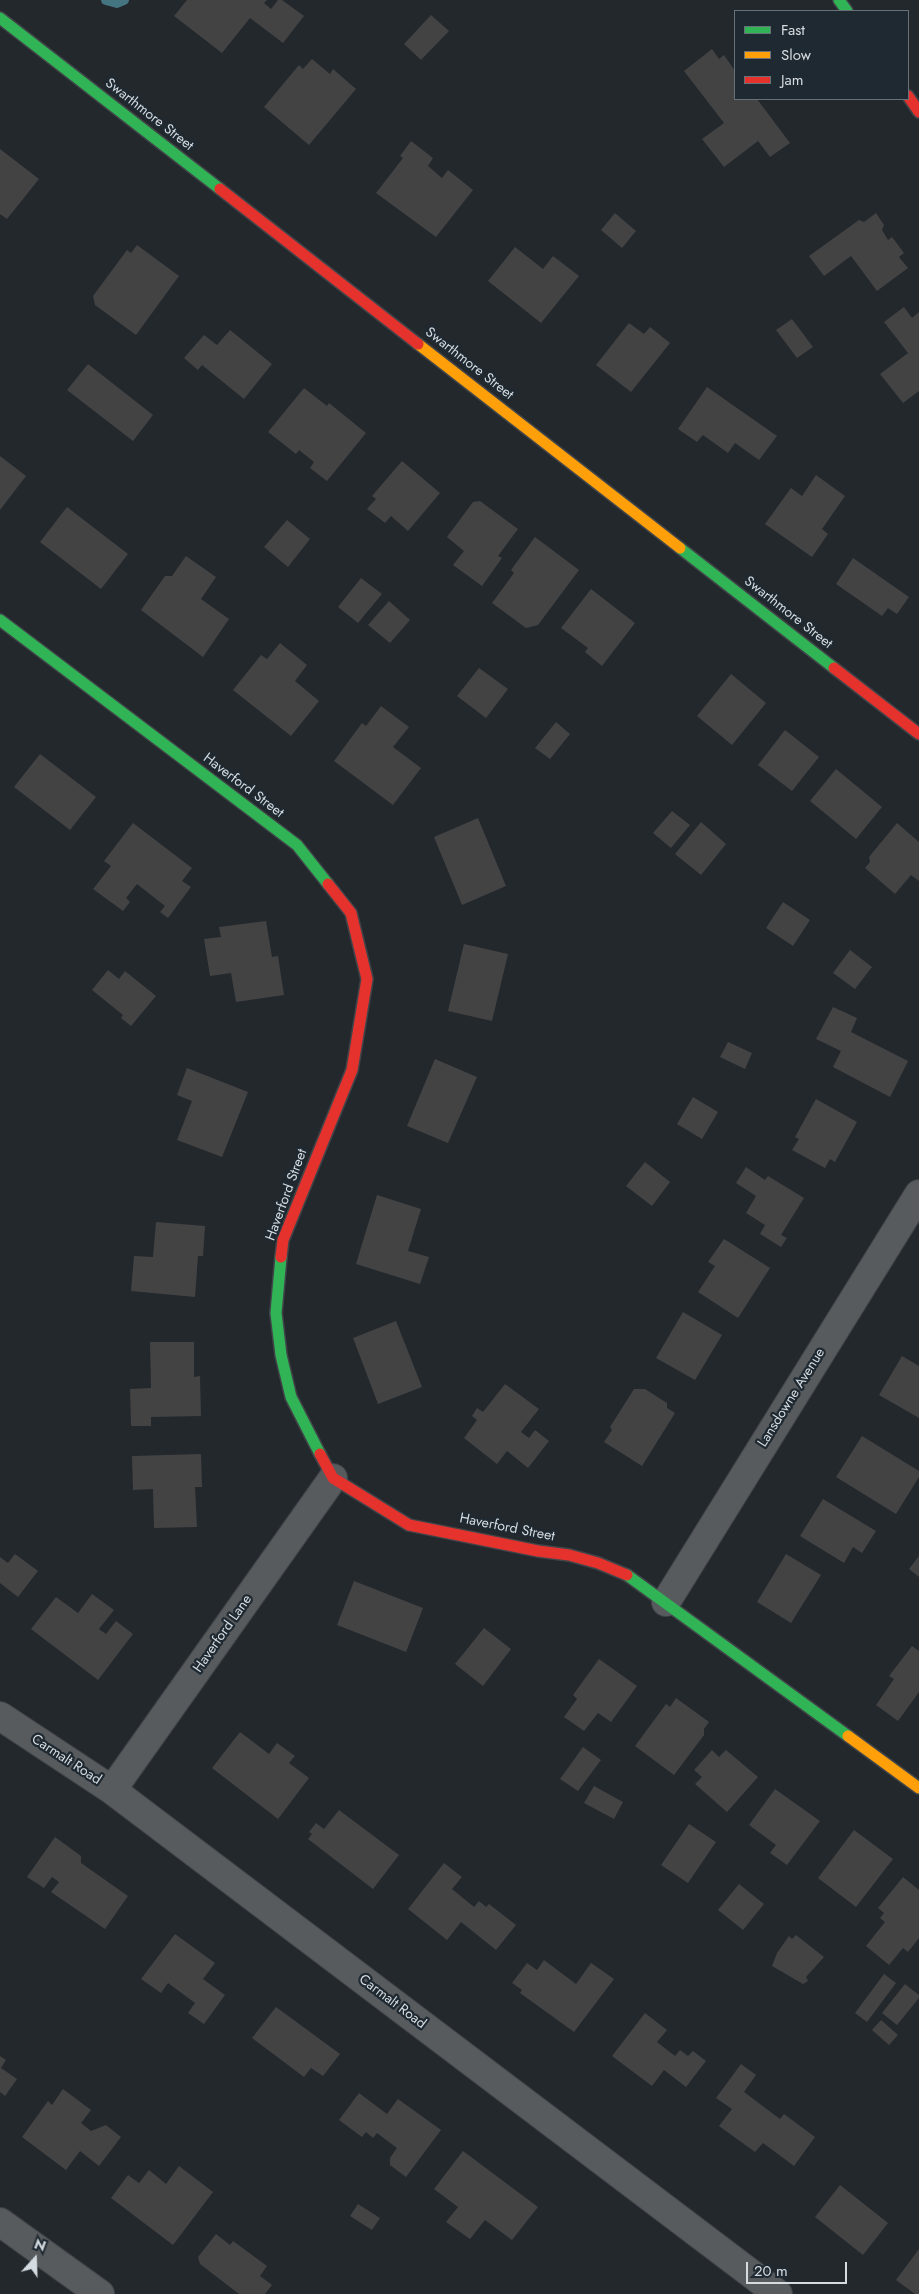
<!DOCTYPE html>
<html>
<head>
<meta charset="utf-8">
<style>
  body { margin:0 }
  #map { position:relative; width:919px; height:2294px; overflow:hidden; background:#23282d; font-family:Jost,sans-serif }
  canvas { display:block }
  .legend { position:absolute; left:734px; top:10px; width:175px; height:90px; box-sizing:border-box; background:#1f2931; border:1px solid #687177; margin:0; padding:6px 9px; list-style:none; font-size:15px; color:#d5dce1 }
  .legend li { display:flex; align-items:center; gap:10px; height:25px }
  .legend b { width:25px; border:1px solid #687177 }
  .north { position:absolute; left:10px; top:2234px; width:50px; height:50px; -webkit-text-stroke:4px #1f2931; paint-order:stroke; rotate:20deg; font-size:14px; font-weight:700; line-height:20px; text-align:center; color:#d5dce1 }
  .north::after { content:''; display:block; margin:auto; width:18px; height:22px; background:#d5dce1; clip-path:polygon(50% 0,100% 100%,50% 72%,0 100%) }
  .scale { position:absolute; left:746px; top:2262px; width:101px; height:22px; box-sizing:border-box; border:2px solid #d5dce1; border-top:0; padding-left:6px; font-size:15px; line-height:18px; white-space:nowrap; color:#d5dce1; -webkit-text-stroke:4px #1f2931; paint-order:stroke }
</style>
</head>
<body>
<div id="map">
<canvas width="919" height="2294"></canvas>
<ul class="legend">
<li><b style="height:6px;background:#30b455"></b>Fast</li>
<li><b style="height:6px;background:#ff9f0a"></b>Slow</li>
<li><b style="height:6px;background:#e5322d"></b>Jam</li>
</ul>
<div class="north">N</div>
<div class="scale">20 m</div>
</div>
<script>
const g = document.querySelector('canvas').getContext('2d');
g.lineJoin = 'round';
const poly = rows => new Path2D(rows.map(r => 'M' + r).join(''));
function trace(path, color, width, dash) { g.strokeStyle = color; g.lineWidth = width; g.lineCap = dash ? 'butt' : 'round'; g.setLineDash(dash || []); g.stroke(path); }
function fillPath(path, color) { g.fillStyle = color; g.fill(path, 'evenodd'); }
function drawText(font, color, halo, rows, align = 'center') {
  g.font = font + ' Jost,sans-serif'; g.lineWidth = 4.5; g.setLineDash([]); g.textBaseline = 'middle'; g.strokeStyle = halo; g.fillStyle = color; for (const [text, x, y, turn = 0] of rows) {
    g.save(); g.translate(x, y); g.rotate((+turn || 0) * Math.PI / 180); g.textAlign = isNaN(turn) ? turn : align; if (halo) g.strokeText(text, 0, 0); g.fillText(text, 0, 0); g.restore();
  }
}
trace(poly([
  [106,0,117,3,124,0]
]), '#447580', 10);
fillPath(poly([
  [187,0,267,0,264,3,271,9,278,0,282,0,304,16,283,43,250,18,222,53,174,16],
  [431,15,449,31,421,60,404,44],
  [712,49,719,59,724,55,735,71,735,99,757,99,790,143,770,157,758,141,724,167,702,139,724,123,684,71],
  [312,59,330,74,333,69,356,89,309,145,264,107,299,65,303,69],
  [411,141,433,158,428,166,442,178,448,170,473,190,436,237,376,193,403,158,400,156],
  [0,149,39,179,7,219,0,214],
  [615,213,636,231,622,248,601,230],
  [876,213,884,225,882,230,888,240,892,237,904,253,899,257,908,268,877,291,851,256,824,276,809,256,859,220,864,222],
  [137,245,179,276,136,335,95,305,93,296,127,250,131,253],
  [515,247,543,269,553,256,579,276,541,323,488,281],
  [904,307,912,318,919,312,919,391,903,403,880,374,908,353,884,322],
  [792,319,813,347,797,358,776,330],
  [629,323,644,334,650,327,670,343,631,392,596,365],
  [230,330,272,364,244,399,202,365,198,370,184,358,204,335,217,345],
  [88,364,153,415,133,441,67,390],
  [707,387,777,436,759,460,735,443,728,453,703,435,697,442,678,429],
  [304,388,327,406,329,403,366,433,327,481,310,468,314,462,299,450,296,454,268,432],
  [0,456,26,476,0,510],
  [402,461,440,493,408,531,391,516,385,523,367,509,376,499,372,496],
  [816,475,845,496,822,529,828,534,812,557,765,524,791,488,802,496],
  [480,501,518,529,498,556,502,558,482,586,453,565,464,551,447,537,473,502],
  [67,507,128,554,101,589,40,542],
  [287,520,310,539,288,567,264,547],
  [535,537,579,570,538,625,526,628,492,603,514,573,511,570],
  [186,556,216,577,201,599,229,619,203,657,141,610,165,576,172,576],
  [853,558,909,597,897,614,888,608,882,616,836,584],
  [361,578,382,594,358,623,338,607],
  [591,589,635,623,602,666,585,652,588,648,561,628],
  [389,601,410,620,390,643,368,625],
  [280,643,307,665,295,681,319,701,291,736,233,690,261,655,267,659],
  [479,668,508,689,486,718,457,696],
  [731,674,766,703,732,745,697,716],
  [381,706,409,727,393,747,421,768,393,805,334,761,362,723,366,726],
  [556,722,570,734,550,759,535,748],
  [785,730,819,757,792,791,758,765],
  [40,754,96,797,70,830,14,787],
  [836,769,882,807,856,839,810,801],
  [672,811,690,825,671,848,653,833],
  [478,818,506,886,462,905,434,837],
  [701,822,726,844,701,875,675,854],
  [133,823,192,868,182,881,191,887,168,918,160,912,165,906,137,884,126,898,130,902,123,911,93,889,111,866,104,861],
  [897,823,919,842,919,881,911,875,895,894,865,868,870,862,869,857],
  [783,902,810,920,793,946,766,928],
  [266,921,272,957,278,956,284,995,236,1002,231,973,210,976,204,939,221,937,219,927],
  [464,944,508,954,492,1021,448,1011],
  [850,950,872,967,855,989,833,973],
  [108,970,119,979,125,971,156,996,131,1026,121,1018,123,1015,92,990],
  [833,1007,857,1018,851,1032,908,1061,890,1097,833,1067,841,1051,816,1039],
  [728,1042,752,1053,745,1069,720,1057],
  [435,1059,477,1077,448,1143,407,1126],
  [187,1068,248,1092,222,1157,177,1140,192,1101,177,1095],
  [693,1097,718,1112,702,1139,677,1124],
  [816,1099,857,1122,835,1162,830,1159,825,1168,792,1150,799,1139,795,1137],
  [645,1162,670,1182,652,1206,626,1186],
  [746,1167,765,1180,768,1176,804,1198,781,1235,787,1238,781,1247,760,1234,765,1225,746,1213,756,1196,736,1183],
  [377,1195,421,1209,408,1251,429,1257,420,1284,356,1264],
  [156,1222,205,1226,203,1256,198,1256,195,1297,131,1291,134,1256,153,1257],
  [724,1239,770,1268,738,1318,698,1292,715,1266,708,1262],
  [683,1312,722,1335,695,1380,656,1358],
  [396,1321,422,1387,378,1404,353,1338],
  [150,1342,194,1342,194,1377,200,1376,201,1416,151,1417,151,1426,131,1426,130,1389,151,1388],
  [902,1356,919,1366,919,1418,879,1395],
  [505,1384,539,1409,521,1432,529,1438,535,1430,549,1441,528,1468,507,1451,497,1464,464,1438,477,1420,472,1416,477,1408,483,1412],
  [634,1389,645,1389,667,1403,667,1408,675,1413,642,1466,604,1442,612,1430,610,1427],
  [862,1436,919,1471,919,1477,896,1514,836,1477],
  [201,1454,202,1487,195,1487,197,1527,154,1528,153,1489,133,1490,132,1456],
  [823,1499,876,1531,862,1553,853,1547,844,1563,800,1536],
  [15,1554,38,1571,18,1597,0,1583,0,1557,8,1563],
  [786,1554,821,1575,791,1623,757,1602],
  [919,1556,919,1577,909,1569],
  [354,1581,423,1608,406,1652,337,1625],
  [92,1594,114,1610,99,1629,106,1634,116,1621,133,1634,98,1680,31,1629,56,1597,78,1613],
  [484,1628,511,1649,483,1686,455,1664],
  [912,1646,919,1651,919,1692,898,1721,876,1705,894,1679,889,1676],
  [599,1659,637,1686,611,1722,598,1713,584,1731,564,1717,577,1699,573,1695],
  [676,1698,709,1722,704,1729,704,1735,674,1775,635,1746,666,1704,670,1707],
  [240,1732,269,1754,277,1743,295,1756,289,1763,309,1778,278,1819,212,1768],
  [583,1747,601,1760,578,1791,560,1779],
  [712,1750,719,1757,726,1750,758,1777,727,1812,695,1784,702,1777,694,1770],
  [594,1786,623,1802,614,1819,584,1803],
  [775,1789,820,1821,787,1865,770,1853,776,1845,749,1825],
  [339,1810,399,1855,373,1889,308,1839,312,1834,309,1832,316,1823,324,1829],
  [689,1824,716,1842,688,1883,661,1865],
  [854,1830,893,1859,856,1907,818,1878],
  [55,1837,81,1856,81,1863,128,1896,105,1929,51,1892,59,1882,52,1877,44,1888,27,1877],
  [444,1863,462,1877,452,1889,474,1907,479,1901,486,1907,489,1904,516,1925,496,1950,461,1922,447,1940,408,1909],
  [903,1877,919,1890,919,1938,908,1952,903,1948,889,1965,866,1946,885,1922,880,1918,884,1913,878,1908],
  [739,1884,764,1904,743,1930,718,1910],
  [175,1934,215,1963,203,1979,225,1995,204,2024,188,2013,195,2003,168,1983,161,1993,141,1979],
  [796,1935,824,1957,806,1977,808,1981,803,1984,772,1966,777,1953,789,1936,792,1939],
  [544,1960,576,1984,591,1963,614,1979,574,2032,520,1993,522,1990,512,1983,527,1963,537,1970],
  [884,1974,896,1983,867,2022,855,2013],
  [905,1984,919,1995,919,1998,897,2025,882,2013],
  [276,2007,340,2054,323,2076,311,2068,304,2077,252,2038],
  [645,2013,667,2030,657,2042,675,2056,680,2050,688,2056,693,2051,706,2061,686,2087,664,2070,652,2086,612,2056],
  [881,2020,898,2035,889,2045,872,2030],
  [0,2056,6,2060,1,2068,17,2079,5,2096,0,2092],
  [741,2064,756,2075,744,2092,780,2119,784,2114,815,2137,794,2166,763,2143,755,2152,719,2126,732,2109,716,2098],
  [63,2089,91,2110,81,2123,91,2131,106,2125,121,2137,99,2166,80,2151,66,2170,22,2137,48,2101,52,2105],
  [359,2093,387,2114,398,2099,441,2130,406,2177,390,2165,390,2158,397,2148,377,2133,373,2138,366,2132,362,2137,339,2120],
  [463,2151,538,2207,512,2240,485,2220,470,2239,446,2222,458,2207,434,2189],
  [179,2166,213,2192,173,2245,111,2198,128,2175,139,2183,149,2170,166,2184],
  [840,2185,888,2223,863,2255,815,2217],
  [358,2204,380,2218,372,2230,350,2216],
  [216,2234,230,2245,233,2241,267,2266,260,2276,272,2285,265,2294,239,2294,200,2264,198,2257],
  [919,2249,919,2294,915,2294,896,2280]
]), '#434344');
const street = poly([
  [666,1602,919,1194],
  [0,1716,112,1790,778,2294],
  [112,1790,333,1478],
  [0,2222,100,2294]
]);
const fast = poly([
  [839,0,847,11],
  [0,18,220,189],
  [680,548,834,668],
  [0,620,297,845,328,884],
  [281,1257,276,1313,281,1355,291,1397,320,1454],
  [627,1575,848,1736]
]);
const slow = poly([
  [418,344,680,548],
  [848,1736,919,1788]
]);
const jam = poly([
  [908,96,919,112],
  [220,189,418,344],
  [834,668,919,734],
  [281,1257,283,1240,352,1070,367,979,351,913,328,884],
  [320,1454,333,1478,409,1525,538,1551,569,1555,598,1563,627,1575]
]);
trace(street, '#41454a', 30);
trace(fast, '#41454a', 14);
trace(slow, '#41454a', 14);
trace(jam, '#41454a', 14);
trace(street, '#575b5e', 28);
trace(fast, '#30b455', 11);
trace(slow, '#ff9f0a', 11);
trace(jam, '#e5322d', 11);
drawText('14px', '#d5dce1', '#1f2931', [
  ["Swarthmore Street",149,115,38],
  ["Swarthmore Street",469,364,38],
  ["Swarthmore Street",788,613,38],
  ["Haverford Street",243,786,37],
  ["Haverford Street",287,1195,-70],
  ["Lansdowne Avenue",792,1398,-58],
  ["Haverford Street",507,1528,11],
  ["Haverford Lane",223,1634,-55],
  ["Carmalt Road",66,1760,33],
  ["Carmalt Road",392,2002,37]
]);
</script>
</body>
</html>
